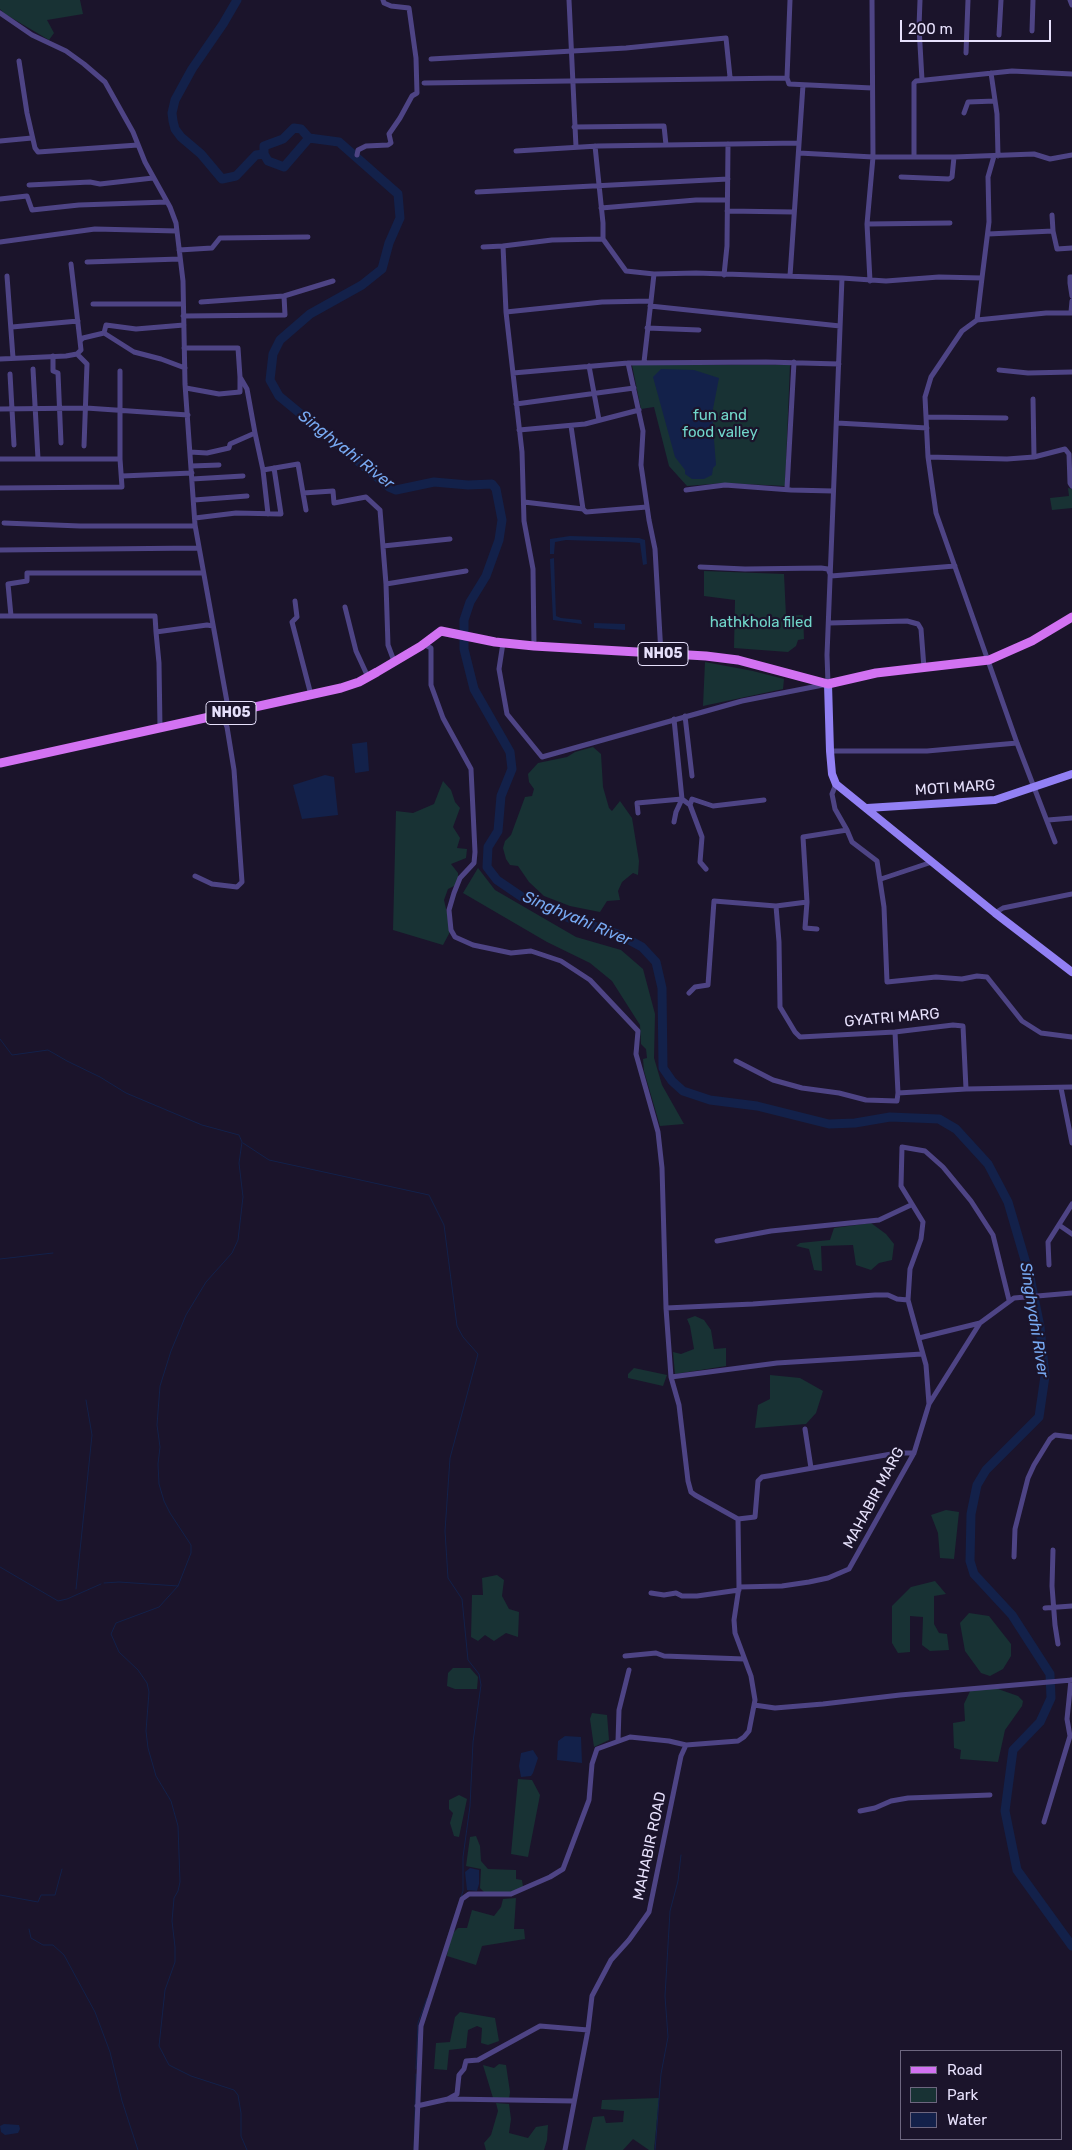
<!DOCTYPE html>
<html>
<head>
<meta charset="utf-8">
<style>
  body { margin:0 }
  #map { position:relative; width:1072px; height:2150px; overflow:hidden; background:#1b142b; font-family:Rubik,sans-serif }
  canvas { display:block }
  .legend { position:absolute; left:900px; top:2050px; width:162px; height:90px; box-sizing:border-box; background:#1b142b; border:1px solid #6d667f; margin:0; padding:6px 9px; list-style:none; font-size:15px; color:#e7e1fc }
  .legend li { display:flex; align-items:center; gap:10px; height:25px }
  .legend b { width:25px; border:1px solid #6d667f }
  .scale { position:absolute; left:900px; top:20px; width:151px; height:22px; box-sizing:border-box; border:2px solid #e7e1fc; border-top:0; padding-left:6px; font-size:15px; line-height:18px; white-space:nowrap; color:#e7e1fc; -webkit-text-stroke:4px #1b142b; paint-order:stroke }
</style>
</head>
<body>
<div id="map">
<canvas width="1072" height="2150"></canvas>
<ul class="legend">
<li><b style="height:6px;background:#d272f2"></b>Road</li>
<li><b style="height:14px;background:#183234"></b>Park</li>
<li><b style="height:14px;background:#13214a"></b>Water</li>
</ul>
<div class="scale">200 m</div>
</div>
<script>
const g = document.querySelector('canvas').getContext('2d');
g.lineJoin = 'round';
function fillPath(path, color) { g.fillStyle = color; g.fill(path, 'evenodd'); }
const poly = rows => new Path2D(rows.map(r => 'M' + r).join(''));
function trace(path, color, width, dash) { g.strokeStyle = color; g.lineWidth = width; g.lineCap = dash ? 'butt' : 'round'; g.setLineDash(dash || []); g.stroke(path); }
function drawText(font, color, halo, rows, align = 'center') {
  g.font = font + ' Rubik,sans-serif'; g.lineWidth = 4.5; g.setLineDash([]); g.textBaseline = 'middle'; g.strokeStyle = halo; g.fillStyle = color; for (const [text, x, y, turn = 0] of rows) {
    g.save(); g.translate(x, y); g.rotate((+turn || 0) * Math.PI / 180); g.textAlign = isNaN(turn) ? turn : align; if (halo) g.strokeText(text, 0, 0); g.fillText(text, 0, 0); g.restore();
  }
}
fillPath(poly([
  [0,0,80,0,83,14,47,20,54,33,49,40,5,14,0,9],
  [632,365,790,365,785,486,724,483,687,486,669,466,654,407,641,409],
  [1068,488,1072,489,1072,508,1052,510,1050,498,1069,496],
  [704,571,784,574,786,616,803,615,804,639,798,640,796,646,788,652,734,648,735,600,704,596],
  [705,662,753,671,784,679,783,689,703,706],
  [593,747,601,754,603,787,609,808,612,811,620,801,632,818,639,861,638,875,633,873,622,882,618,891,620,900,607,901,600,912,570,906,544,896,529,882,518,866,510,865,506,859,503,848,505,841,511,835,525,797,532,796,534,789,529,782,528,774,538,763,567,757,575,752],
  [443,781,451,790,455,802,460,808,453,827,460,838,457,848,467,849,466,858,451,864,458,873,458,884,448,889,444,900,451,930,443,945,393,930,396,811,413,813,434,804],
  [478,868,495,890,576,937,621,950,643,969,655,1014,654,1058,662,1085,684,1124,660,1126,644,1071,643,1059,647,1058,646,1049,641,1044,640,1025,612,981,590,963,547,942,463,893],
  [871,1223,886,1234,894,1244,892,1260,879,1263,871,1270,856,1265,853,1245,821,1246,822,1271,814,1270,809,1249,796,1246,800,1243,830,1240,834,1228],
  [695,1316,704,1320,711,1330,714,1349,726,1348,726,1366,675,1374,673,1352,681,1354,694,1349,690,1326,687,1319],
  [634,1368,667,1375,663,1386,628,1378,628,1374],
  [770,1375,800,1378,823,1391,816,1413,806,1424,755,1428,758,1405,770,1399],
  [946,1510,959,1512,954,1559,940,1558,938,1533,931,1515],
  [497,1575,504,1580,502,1596,509,1609,519,1612,518,1637,506,1633,494,1641,485,1635,478,1641,471,1637,472,1595,483,1595,482,1578],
  [935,1581,946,1594,934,1596,934,1624,939,1633,947,1634,949,1650,930,1651,922,1645,923,1617,910,1616,910,1652,898,1653,892,1643,892,1606,911,1587],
  [969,1613,989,1616,1011,1644,1011,1656,1003,1669,990,1676,981,1673,965,1651,960,1623],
  [453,1668,470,1668,478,1677,477,1689,455,1689,447,1686,448,1673],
  [971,1689,998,1689,1018,1696,1023,1701,1022,1706,1005,1730,998,1762,960,1759,961,1750,954,1748,953,1723,965,1721,964,1704],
  [592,1713,607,1715,609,1740,594,1747,590,1719],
  [518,1779,532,1780,540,1795,528,1857,511,1854],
  [459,1795,467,1799,459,1837,454,1836,450,1823,453,1813,449,1809,449,1800],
  [476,1836,480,1846,481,1861,488,1869,516,1870,516,1879,522,1880,523,1887,511,1892,484,1892,480,1888,481,1869,466,1866,470,1837],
  [516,1898,514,1929,524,1929,525,1939,482,1946,476,1965,447,1956,450,1936,458,1928,467,1928,472,1910,494,1916,501,1907,503,1899],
  [460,2012,495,2018,499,2041,488,2045,481,2043,482,2028,477,2026,468,2030,466,2048,449,2050,447,2070,434,2069,436,2043,450,2042,455,2017],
  [499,2064,506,2065,510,2092,509,2099,493,2098,483,2065,494,2068],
  [659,2098,654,2150,649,2150,633,2139,623,2150,585,2150,593,2117,604,2116,606,2123,623,2122,624,2111,601,2109,602,2100],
  [496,2103,509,2104,511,2119,509,2133,528,2138,536,2127,548,2125,547,2140,544,2150,486,2150,484,2143,491,2135,498,2111]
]), '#183234');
fillPath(poly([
  [661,369,694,370,719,378,712,414,716,465,713,468,712,475,704,479,692,479,685,474,685,470,675,457,653,377],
  [570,536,639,538,645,540,647,564,643,565,640,543,628,542,566,540,555,542,554,554,550,554,550,539],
  [554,558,556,616,561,618,581,620,582,624,553,620,550,559],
  [594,623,625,624,625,630,594,628],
  [367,742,369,771,355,773,352,744],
  [325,775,334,777,338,815,302,819,293,785],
  [565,1736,581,1737,582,1763,557,1760,558,1741],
  [533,1750,538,1758,533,1773,531,1776,521,1777,519,1766,521,1753],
  [470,1868,479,1870,479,1884,477,1891,467,1890,465,1872],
  [4,2124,19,2125,20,2129,18,2133,5,2135,1,2132,0,2126]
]), '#13214a');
trace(poly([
  [0,1039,12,1055,48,1050,67,1061,100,1077,126,1093,202,1125,239,1135,242,1142,239,1163,243,1197,238,1240,232,1253,206,1282,186,1315,171,1351,160,1386,157,1425,160,1447,158,1464,159,1484,164,1501,170,1513,191,1545,191,1553,178,1586,159,1607,116,1623,111,1634,119,1652,138,1670,147,1683,149,1692,146,1731,148,1748,156,1776,171,1801,178,1826,180,1882,178,1891,174,1898,172,1921,175,1947,175,1962,165,1990,159,2046,169,2065,191,2076,234,2090,238,2095,241,2113,241,2136,247,2150],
  [243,1143,269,1160,429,1195,444,1225,457,1326,463,1337,478,1354,450,1458,445,1531,448,1578,462,1599,468,1660,479,1674,481,1685,473,1742,470,1806,463,1857,463,1891,461,1897],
  [0,1259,53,1253],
  [0,1567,58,1601,67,1599,101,1584],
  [104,1583,119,1582,178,1586],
  [76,1589,92,1435,86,1400],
  [0,1895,38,1902,41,1895,55,1895,62,1869],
  [29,1929,31,1938,43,1945,53,1945,64,1955,95,2012,110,2052,122,2101,138,2150],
  [416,2069,418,2023,427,1998],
  [414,2150,416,2074],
  [655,2150,661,2074,668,2037,665,1996,670,1911,678,1881,681,1855]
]), '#13214a', 1);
trace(poly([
  [237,0,223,24,192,69,175,100,172,113,173,121,175,129,181,137,201,154,222,179,236,176,256,155,264,154,268,161,284,167,309,138,339,142,398,194,400,218,389,243,382,269,362,285,310,314,280,340,273,354,270,380,279,396,389,487,396,490,434,482,468,485,492,484,496,489,502,520,499,540,486,576,470,602,464,620,464,649,474,689,510,752,512,769,501,796,498,831,488,847,487,867,497,880,522,897,569,918,618,934,642,947,656,962,662,988,663,1068,672,1081,683,1091,710,1100,757,1106,829,1124,855,1123,890,1117,939,1119,956,1129,988,1164,1008,1202,1030,1277,1040,1327,1045,1376,1039,1417,986,1470,977,1485,971,1514,970,1561,974,1574,1012,1615,1050,1674,1051,1698,1040,1722,1013,1750,1005,1811,1017,1870,1072,1946],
  [264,154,264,146,283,139,294,128,301,129,309,138]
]), '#13214a', 9);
trace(poly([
  [569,0,576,147],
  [920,0,919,27,922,80],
  [1070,0,1072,5],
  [0,13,32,35,66,51,84,64,105,82,133,132,145,162,170,207,176,223,183,281,185,384,195,525,229,713],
  [1032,31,1033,0],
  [999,35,1001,0],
  [966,53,968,0],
  [431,59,626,48,726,38,730,77],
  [19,61,27,113,35,148,38,152,138,145],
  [991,73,997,114,998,156],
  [787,78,790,0],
  [424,83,787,78,789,84,872,88],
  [964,113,968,102,995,101],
  [574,127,664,126,666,145],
  [0,141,32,138],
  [595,146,603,223,603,239],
  [516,151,598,146,799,143],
  [799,153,873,157,954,157,1034,154,1050,159,1072,155],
  [357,155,358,150,366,146,388,145,391,143,389,134,400,118,412,96,417,93,416,58,409,8,391,6,384,3,383,0],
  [914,156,914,83,916,81,1012,71,1072,74],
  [901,177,949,179,952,177,954,157],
  [29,185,90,182,100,184,153,178],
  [477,192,728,179],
  [0,199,27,196,32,210,79,205,167,202],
  [601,208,696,200,727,200],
  [727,211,794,212],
  [1052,215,1053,231],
  [867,224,950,223],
  [988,234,1053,231,1057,249,1072,248],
  [0,242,95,229,177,231],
  [483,247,503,246],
  [179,250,212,248,220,238,308,237],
  [87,262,180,259],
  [71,264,80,341],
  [724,275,727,246,728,144],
  [7,276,13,358],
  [790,276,803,85],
  [1072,277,1070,277,1070,283,1072,296],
  [982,278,989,222,988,177,994,156],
  [870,281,867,224,873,157,872,0],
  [651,301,654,274],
  [201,302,284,296,333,281],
  [93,304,183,304],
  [650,306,840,326],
  [506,312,503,246,552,240,603,239,626,271,654,274,696,273,842,278,886,281,939,277,982,278,977,320,962,331,931,377,925,397,928,457,936,513,1017,743,1055,842],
  [1071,312,1072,301],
  [183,316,285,315,284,296],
  [977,320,1046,313,1072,313],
  [12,327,78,321],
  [647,328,699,330],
  [104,333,106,325,136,329,184,325],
  [184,348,238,348,240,377],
  [77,354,87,364,84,446],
  [53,356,53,371,58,373,61,443],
  [0,359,66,356,77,354,81,350,80,341,83,338,104,333,134,352,161,359,185,368],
  [628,363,643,431,641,465,649,520,655,549,661,654],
  [589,366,599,420],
  [33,369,38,459],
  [999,370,1028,373,1072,372],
  [513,373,628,363,766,362,839,364],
  [10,374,14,445],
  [186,388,219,394,240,392,240,377,247,389,255,433],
  [1033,399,1034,457],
  [516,404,634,388],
  [0,409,86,408,188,415],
  [926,417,1006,418],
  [837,423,927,428],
  [571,426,583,509],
  [519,430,585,424,639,410],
  [190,452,207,453,229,448,230,444,255,433,263,470,298,464,303,493,333,491,334,503,366,497,380,510,386,584,466,571],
  [928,457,1007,459,1034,457,1065,449,1069,454,1070,483,1072,486],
  [0,459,120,459],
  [191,466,219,465],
  [263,470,268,514],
  [122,476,192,473],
  [192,479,243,476],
  [0,488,122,487,120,459,120,371],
  [787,488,794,362],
  [686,490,725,485,791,490,833,491],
  [303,493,306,510],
  [194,500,247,496],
  [524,502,583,509,586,512,647,507],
  [195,518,236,513,281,514,274,468],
  [4,523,80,526,195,526],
  [383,546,450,539],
  [0,550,199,548],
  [700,567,745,569,821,568,828,569,831,576,955,566],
  [386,584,388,645,394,661],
  [295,601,297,617,292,622,311,695],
  [345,607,356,651,368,677],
  [0,616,155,616,156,632,207,625,213,626],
  [11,616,8,584,27,581,27,573,203,573],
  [829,623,907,621,918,624,921,629,924,668],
  [156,632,159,663,160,728],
  [503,643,499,669,507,714,542,757,742,701,828,684,827,655,842,278],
  [534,646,533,569,524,521,522,452,506,312,602,302,651,301,644,362],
  [685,716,692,776],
  [830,751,927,751,1017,743],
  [682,799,690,805,702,837,700,862,706,869],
  [690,805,692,799,713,806,764,800],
  [638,813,637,803,682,799,674,719],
  [1048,820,1072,818],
  [674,822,676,812,682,799],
  [847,830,852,842,877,861,884,907,887,982,936,977,962,979,977,976,987,977,1022,1021,1041,1033,1072,1037],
  [195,876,212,884,237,887,242,882,234,770,227,727,222,715],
  [881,879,932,862],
  [776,906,779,942,780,1007,795,1032,800,1037,895,1032,953,1025,963,1026,966,1089],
  [995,913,1003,908,1072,894],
  [817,929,805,928,807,902,803,837,847,830,835,809,832,794,836,784],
  [689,993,695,987,708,985,714,901,776,906,807,902],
  [736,1061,773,1080,802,1088,839,1093,866,1100,897,1101,898,1093,895,1032],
  [1061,1088,1072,1143],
  [898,1093,966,1089,1072,1087],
  [1059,1225,1072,1234],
  [717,1241,771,1231,879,1220,911,1205],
  [1049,1265,1048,1242,1072,1204],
  [666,1308,753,1304,875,1295,888,1295,897,1299,908,1300],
  [919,1338,980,1323],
  [671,1377,777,1363,922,1354],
  [929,1404,926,1365,908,1300,910,1269,921,1239,923,1222,901,1186,902,1147,925,1151,943,1167,971,1201,993,1235,1009,1300],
  [805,1429,811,1468],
  [738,1519,755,1517,758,1481,762,1477,897,1453,914,1453],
  [1053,1550,1052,1586,1055,1625,1058,1644],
  [1014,1557,1015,1529,1028,1478,1034,1465,1050,1439,1055,1435,1072,1437],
  [739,1587,782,1586,809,1582,828,1578,849,1569,914,1453,929,1404,980,1323,1014,1298,1072,1293],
  [651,1593,664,1595,676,1593,682,1596,697,1596,739,1590],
  [1045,1608,1072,1606],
  [625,1656,656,1653,664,1656,744,1659],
  [754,1705,775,1708,823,1704,900,1695,1072,1680],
  [618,1741,619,1710,629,1670],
  [860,1811,875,1808,891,1801,908,1798,990,1795],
  [1044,1822,1070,1736,1067,1719,1071,1680],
  [448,2099,457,2094,459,2075,464,2069,466,2061,478,2060,540,2026,588,2030],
  [417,2106,448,2099,574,2101],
  [416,2150,421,2026,462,1899,469,1894,511,1894,550,1877,563,1869,589,1800,592,1764,597,1749,630,1737,669,1741,686,1745,738,1741,744,1737,749,1731,755,1700,751,1676,735,1633,734,1620,739,1587,738,1519,695,1495,691,1492,688,1481,679,1405,671,1377,666,1308,662,1168,658,1132,636,1054,638,1031,590,980,561,961,531,951,511,953,473,945,455,937,451,930,449,910,454,893,460,878,474,863,475,852,471,769,443,718,431,685,431,648,423,644],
  [565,2150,588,2030,592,1996,611,1960,629,1940,649,1912,681,1756,686,1745]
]), '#4e4485', 5);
trace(poly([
  [828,684,830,751,832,774,836,784,995,913,1072,972],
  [867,808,995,800,1072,774]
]), '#9280f4', 8);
trace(poly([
  [0,763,341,688,359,682,377,672,421,646,441,631,495,642,534,646,706,656,738,660,828,684,876,673,989,660,1032,641,1072,617]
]), '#d272f2', 9);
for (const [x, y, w] of [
  [663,654,50],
  [231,713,50]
]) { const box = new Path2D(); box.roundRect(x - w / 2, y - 11.5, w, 23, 4); g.fillStyle = '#1b142b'; g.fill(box); trace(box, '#e7e1fc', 1); }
drawText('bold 14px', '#e7e1fc', null, [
  ["NH05",663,654],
  ["NH05",231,713]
]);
drawText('15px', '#71d7cb', '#1b142b', [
  ["fun and",720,416],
  ["food valley",720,433],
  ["hathkhola filed",761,623]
]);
drawText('15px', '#e7e1fc', '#1b142b', [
  ["MOTI MARG",955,788,-4],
  ["GYATRI MARG",892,1018,-5],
  ["MAHABIR MARG",874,1498,-62],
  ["MAHABIR ROAD",650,1846,-78]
]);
drawText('italic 16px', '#78aaf3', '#1b142b', [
  ["Singhyahi River",346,450,38],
  ["Singhyahi River",577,919,23],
  ["Singhyahi River",1034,1320,81]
]);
</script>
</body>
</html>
